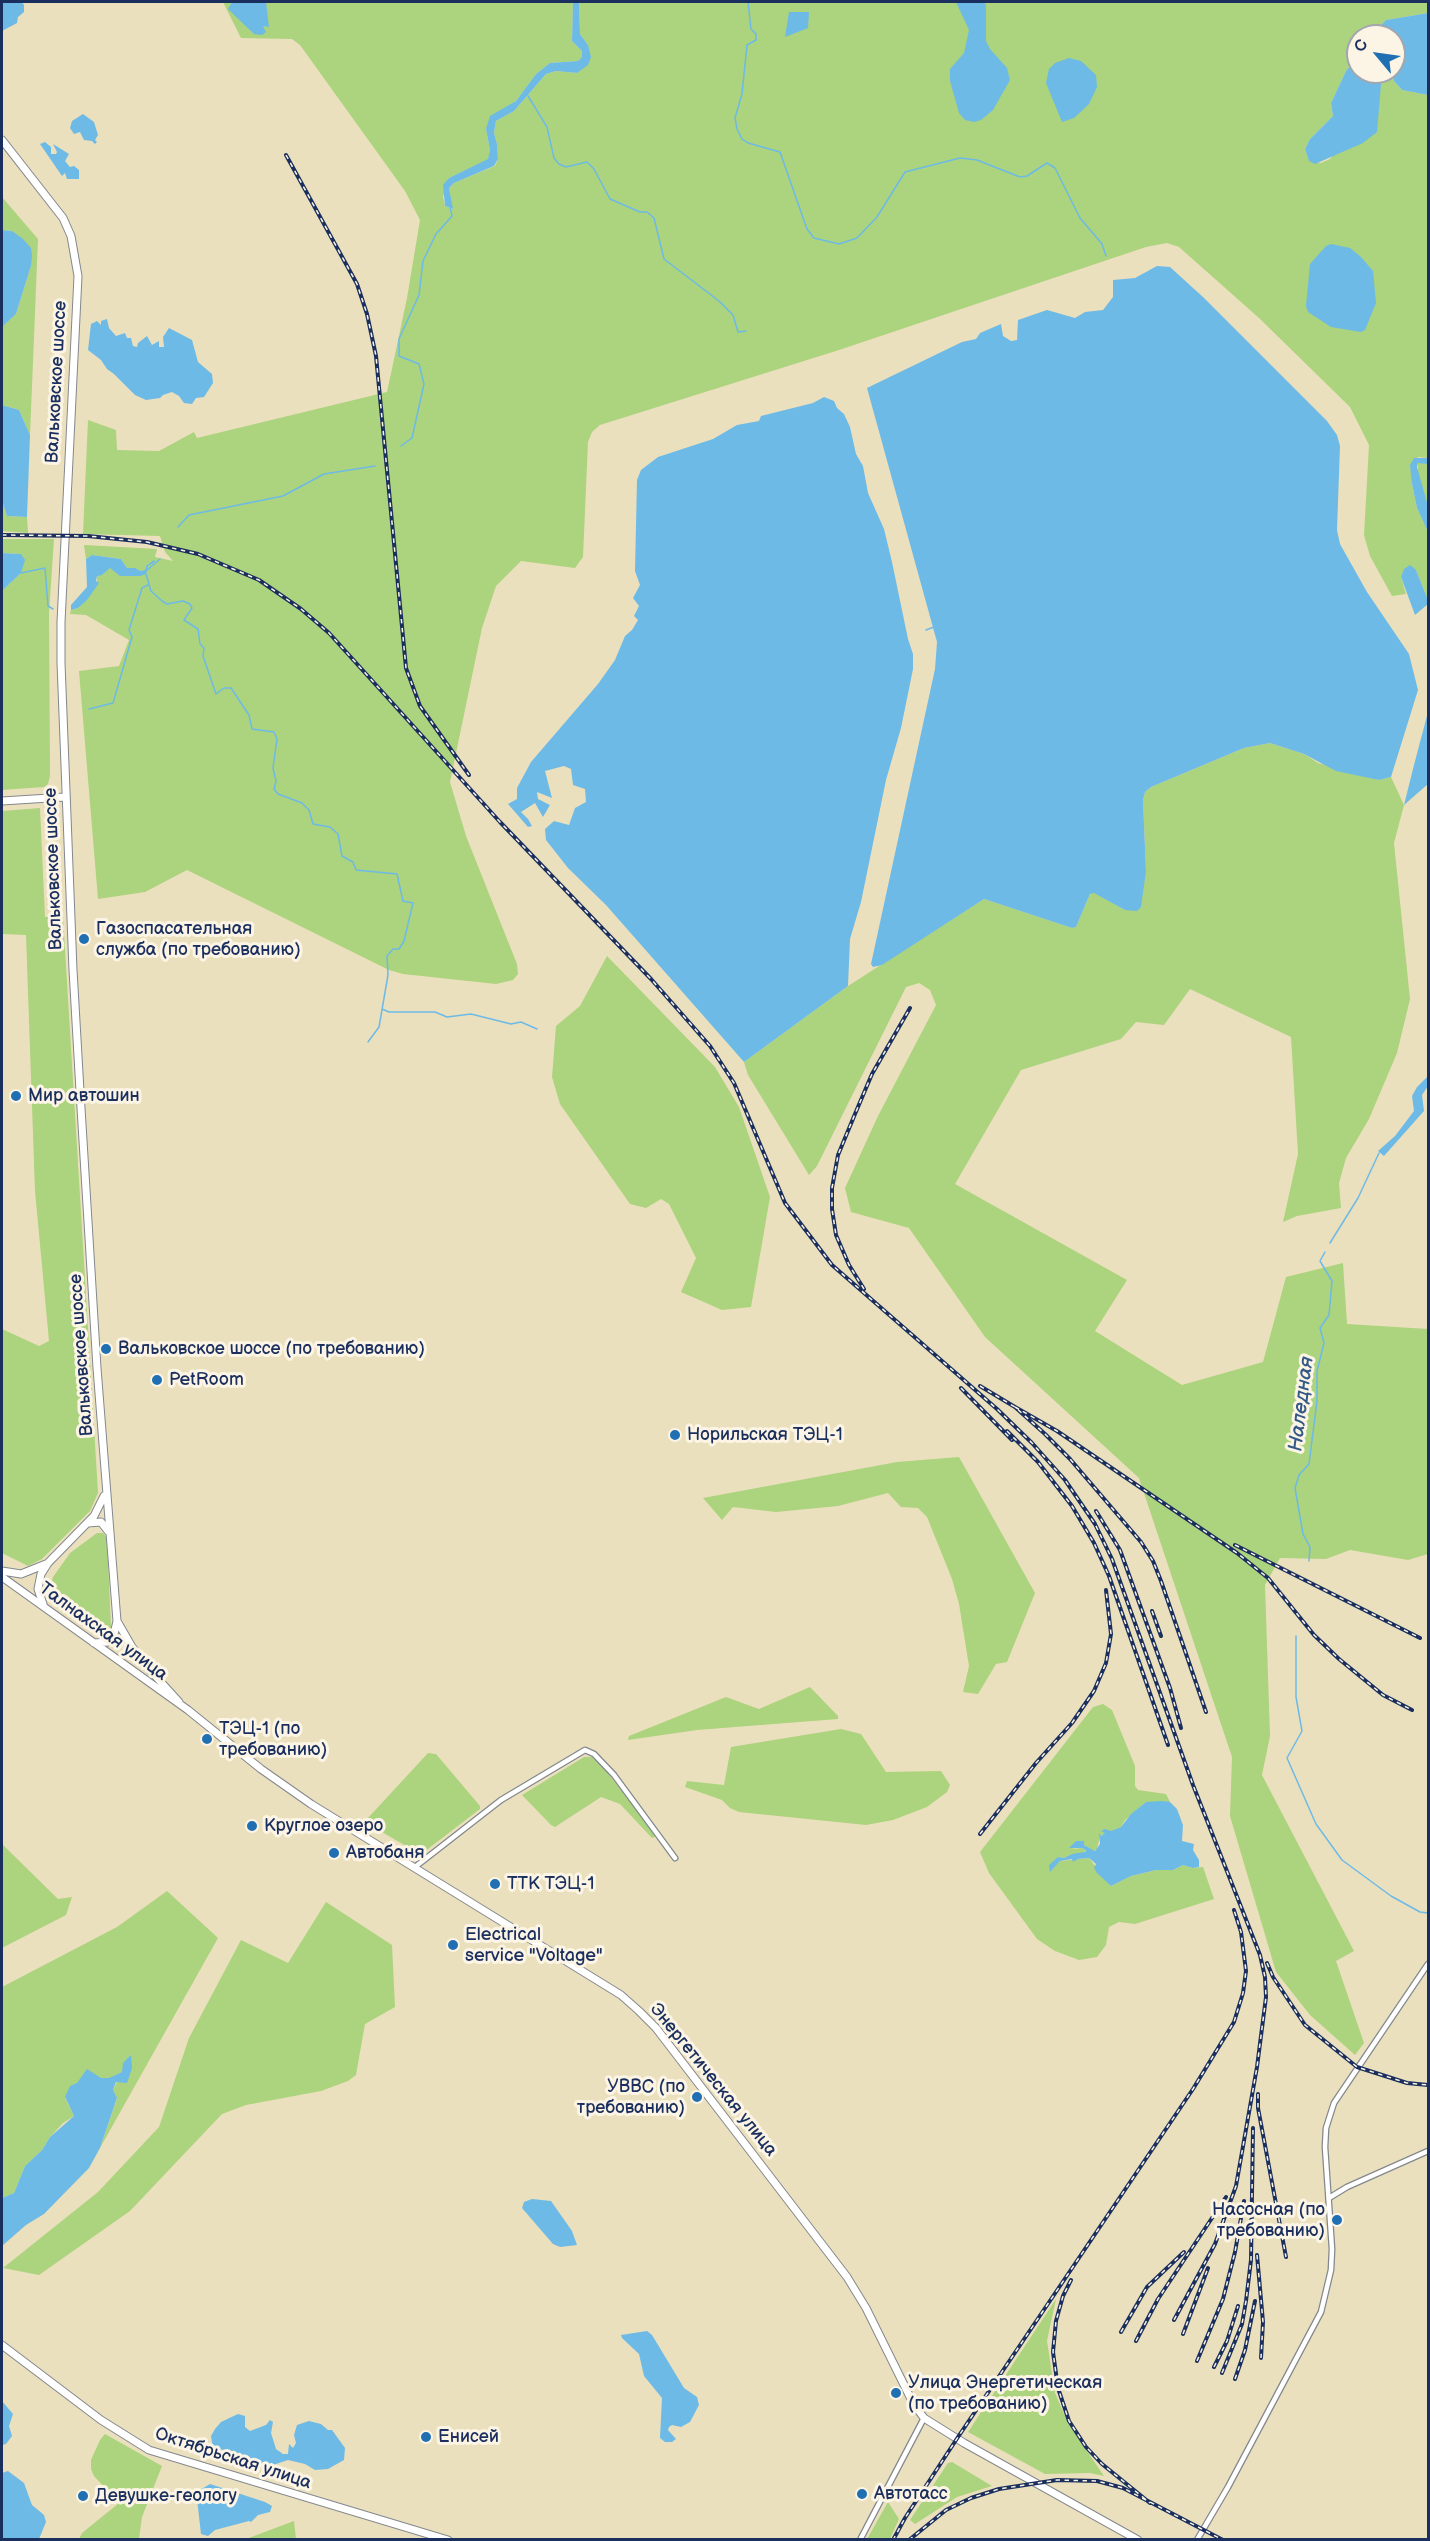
<!DOCTYPE html>
<html>
<head>
<meta charset="utf-8">
<style>
  body { margin:0 }
  #map { position:relative; width:1430px; height:2541px; overflow:hidden; background:#ebe0bd; font-family:"Balsamiq Sans",sans-serif }
  canvas { display:block }
  .frame { position:absolute; inset:0; border:3px solid #1b2f5e; pointer-events:none }
  .north { position:absolute; left:1346px; top:24px; width:60px; height:60px; box-sizing:border-box; background:#fcf5e5; border:2px solid #a2a6af; border-radius:50%; rotate:299deg; font-size:16px; font-weight:700; line-height:24px; text-align:center; color:#1b2f5e }
  .north::after { content:''; display:block; margin:auto; width:21px; height:27px; background:#1f6fb2; clip-path:polygon(50% 0,100% 100%,50% 72%,0 100%) }
</style>
</head>
<body>
<div id="map">
<canvas width="1430" height="2541"></canvas>
<div class="frame"></div>
<div class="north">С</div>
</div>
<script>
const g = document.querySelector('canvas').getContext('2d');
g.lineJoin = 'round';
function fillPath(path, color) { g.fillStyle = color; g.fill(path, 'evenodd'); }
const poly = rows => new Path2D(rows.map(r => 'M' + r).join(''));
function trace(path, color, width, dash) { g.strokeStyle = color; g.lineWidth = width; g.lineCap = dash ? 'butt' : 'round'; g.setLineDash(dash || []); g.stroke(path); }
function drawText(font, color, halo, rows, align = 'center') {
  g.font = font + ' "Balsamiq Sans",sans-serif'; g.lineWidth = 6; g.setLineDash([]); g.textBaseline = 'middle'; g.strokeStyle = halo; g.fillStyle = color; for (const [text, x, y, turn = 0] of rows) {
    g.save(); g.translate(x, y); g.rotate((+turn || 0) * Math.PI / 180); g.textAlign = isNaN(turn) ? turn : align; if (halo) g.strokeText(text, 0, 0); g.fillText(text, 0, 0); g.restore();
  }
}
fillPath(poly([
  [223,2,573,2,572,41,582,51,582,57,578,61,550,63,536,74,516,101,504,109,486,129,490,150,488,160,449,178,443,197,445,206,452,209,449,188,454,183,495,166,498,159,497,144,494,133,496,121,514,111,546,74,556,71,577,73,588,45,580,34,579,2,1428,2,1428,13,1386,20,1371,36,1358,36,1358,56,1346,71,1331,103,1333,116,1310,139,1305,149,1309,161,1321,163,1330,159,1381,79,1382,72,1391,72,1394,81,1402,90,1428,95,1428,458,1418,457,1412,484,1417,508,1428,532,1428,600,1416,570,1401,577,1406,594,1392,596,1370,556,1364,535,1369,445,1350,407,1259,318,1179,247,1167,243,1146,247,839,350,600,425,592,432,588,442,583,557,575,568,521,561,496,586,482,628,450,782,466,836,517,964,518,974,513,980,496,984,403,974,389,970,187,870,145,892,98,899,79,671,119,666,129,640,86,615,70,614,71,610,78,608,97,581,97,575,102,575,110,567,146,574,146,566,145,570,140,571,127,568,121,559,92,555,86,559,84,545,157,549,155,557,173,561,165,552,160,536,83,534,88,420,116,430,117,450,159,451,194,432,197,438,387,392,407,298,420,220,405,191,300,45,292,39,241,38],
  [2,197,38,239,30,435,19,410,2,405,2,327,16,314,31,266,12,231,2,230],
  [1423,462,1428,464,1428,506,1418,475,1418,463],
  [2,501,7,516,27,517,28,533,2,531],
  [2,539,54,539,49,613,50,776,48,784,44,787,2,790,2,591,21,573,21,554,2,553],
  [1270,743,1304,754,1318,763,1379,780,1391,777,1404,805,1394,843,1410,999,1397,1053,1369,1119,1346,1158,1339,1183,1341,1208,1297,1216,1283,1222,1298,1154,1291,1037,1190,989,1164,1025,1136,1022,1121,1039,1021,1070,955,1184,1127,1280,1095,1331,1182,1385,1263,1362,1286,1277,1343,1263,1347,1324,1428,1329,1428,1554,1408,1560,1350,1550,1326,1559,1280,1558,1265,1585,1270,1736,1262,1775,1354,1951,1336,1961,1364,2043,1355,2055,1310,2015,1276,1972,1230,1816,1232,1757,1139,1478,985,1337,909,1228,851,1212,845,1188,878,1116,936,1005,930,990,919,983,906,987,817,1166,809,1175,748,1075,744,1062,848,986,984,899,1072,928,1076,927,1090,894,1094,892,1125,910,1146,871,1143,800,1145,792,1151,787,1244,748],
  [40,808,45,917,63,916,98,1493,90,1511,42,1559,28,1566,2,1553,2,1329,39,1346,49,1341,35,1191,26,935,2,934,2,811],
  [607,956,715,1067,739,1107,770,1197,751,1307,722,1310,681,1292,696,1258,669,1204,661,1199,646,1208,630,1204,560,1104,552,1077,556,1026,580,1006],
  [959,1457,1035,1593,1007,1662,996,1664,978,1694,963,1692,969,1666,959,1604,952,1579,927,1517,918,1508,901,1507,888,1493,838,1506,776,1512,733,1507,722,1520,703,1498,897,1462],
  [97,1533,103,1533,107,1538,111,1627,107,1636,103,1638,58,1608,50,1588,53,1577,70,1553],
  [810,1687,838,1716,838,1719,697,1730,628,1740,629,1736,726,1697,759,1709],
  [1103,1704,1112,1710,1135,1766,1135,1786,1138,1790,1166,1794,1170,1802,1146,1802,1125,1820,1121,1827,1100,1836,1097,1849,1094,1851,1084,1845,1072,1849,1082,1848,1086,1850,1082,1854,1072,1854,1064,1858,1058,1857,1052,1868,1060,1861,1089,1858,1111,1886,1131,1876,1156,1870,1173,1870,1183,1865,1193,1868,1203,1867,1214,1899,1135,1924,1119,1922,1109,1927,1106,1945,1097,1957,1079,1960,1055,1951,1037,1939,989,1873,980,1852,1093,1707],
  [841,1729,861,1734,886,1772,941,1771,950,1785,947,1792,927,1807,893,1820,866,1825,739,1812,730,1808,722,1800,685,1787,687,1781,724,1785,731,1747],
  [428,1753,436,1754,480,1806,480,1809,424,1852,420,1854,368,1824,367,1819],
  [584,1757,591,1757,599,1762,657,1836,652,1838,620,1804,601,1797,555,1827,551,1825,522,1795],
  [2,1844,58,1899,72,1897,66,1915,2,1948],
  [167,1891,218,1938,100,2148,117,2099,113,2090,122,2072,108,2079,77,2083,65,2098,74,2116,63,2123,50,2137,42,2150,25,2166,14,2193,2,2198,2,1987,117,1927],
  [326,1902,392,1945,395,2007,365,2024,356,2075,348,2081,321,2091,246,2105,222,2114,130,2211,39,2275,3,2268,98,2192,159,2127,189,2038,241,1940,288,1963],
  [1056,2299,1047,2341,1055,2393,1068,2423,1104,2476,1090,2473,1045,2474,968,2432],
  [105,2434,162,2466,142,2517,139,2539,79,2539,82,2533,119,2503,94,2476,91,2469,91,2460,100,2440],
  [952,2462,992,2486,957,2497,915,2524,910,2520,948,2463],
  [888,2502,899,2519,890,2539,867,2539],
  [294,2521,296,2539,245,2539,246,2539]
]), '#acd37d');
fillPath(poly([
  [2,2,22,2,24,5,24,12,18,17,17,23,2,31],
  [232,2,266,2,269,27,263,26,266,32,262,35,254,34,228,9],
  [573,2,579,2,580,34,588,45,591,57,588,65,577,73,556,71,546,74,514,111,496,121,494,133,497,144,498,159,494,166,454,183,449,188,453,209,445,206,443,185,449,178,488,159,490,150,486,129,490,116,516,101,536,74,550,63,578,61,582,57,582,51,572,41],
  [956,2,984,2,986,5,986,41,990,49,1007,68,1010,80,993,110,981,120,974,122,965,120,959,113,950,81,950,69,964,53,969,30],
  [789,12,809,12,808,28,785,37],
  [1428,13,1428,95,1402,90,1394,81,1391,72,1394,72,1394,36,1371,36,1386,20],
  [1358,56,1358,72,1382,72,1377,132,1363,143,1315,164,1309,161,1305,149,1310,139,1333,116,1331,103,1346,71],
  [1069,58,1081,61,1096,75,1097,87,1089,104,1074,118,1062,122,1046,83,1049,69,1055,63],
  [83,114,94,122,98,135,95,140,97,142,95,144,92,141,84,140,80,132,74,134,70,128,72,121],
  [45,142,51,147,51,154,56,154,57,152,53,144,69,154,65,161,70,167,74,166,79,170,79,179,67,179,65,173,62,176,40,144],
  [2,230,12,231,23,239,31,248,32,256,31,266,16,314,2,327],
  [1331,244,1350,248,1361,257,1373,271,1376,303,1365,330,1361,332,1331,327,1308,312,1306,306,1310,264,1326,246],
  [1157,266,1170,267,1203,297,1327,421,1337,435,1340,446,1337,530,1340,544,1367,592,1409,654,1418,690,1391,777,1379,780,1336,771,1304,754,1270,743,1244,748,1151,787,1145,792,1143,800,1146,871,1141,907,1137,911,1125,910,1094,893,1090,894,1076,927,1072,928,984,899,882,965,873,967,871,964,935,669,937,642,867,388,962,342,976,339,980,333,1001,324,1003,336,1011,341,1017,340,1018,320,1047,310,1075,318,1085,312,1103,310,1113,297,1113,280,1135,278],
  [107,319,109,328,116,336,125,333,127,338,131,338,133,346,137,347,138,343,147,336,152,345,159,341,159,347,164,347,163,337,169,328,192,340,198,362,212,374,213,383,204,397,196,398,192,404,184,403,179,396,172,392,163,395,160,398,146,400,135,395,114,374,107,369,101,360,88,350,91,324,97,321,101,325,101,321],
  [824,397,834,401,837,408,844,414,850,427,856,454,863,466,868,493,884,529,892,562,908,639,913,654,913,669,901,728,886,780,861,902,850,939,848,986,744,1062,606,905,568,868,546,840,545,829,554,821,569,825,575,808,586,802,585,789,573,785,571,769,564,766,545,771,552,798,537,792,538,799,550,805,543,817,535,803,521,812,528,819,532,826,528,827,508,804,517,799,517,788,531,762,598,684,615,660,625,636,632,630,638,620,634,616,639,606,633,598,640,585,635,571,637,480,641,470,658,457,713,439,737,425,759,421,761,416,813,403],
  [2,405,19,410,30,435,27,517,7,516,2,501],
  [1414,458,1428,458,1428,464,1418,463,1417,467,1428,506,1428,532,1417,508,1412,484,1410,465],
  [2,553,21,554,25,560,21,573,2,591],
  [92,555,121,559,127,568,135,568,140,571,145,570,146,566,154,560,155,562,148,566,146,574,140,576,120,576,110,568,102,575,97,576,96,581,99,583,87,600,78,608,71,610,71,605,87,587,86,559],
  [1410,565,1416,570,1428,600,1428,604,1415,615,1401,577,1404,569],
  [1428,712,1428,784,1404,805,1415,761],
  [1428,1076,1428,1086,1422,1095,1424,1111,1384,1156,1378,1151,1395,1136,1414,1111,1412,1096,1417,1087],
  [1162,1801,1170,1802,1177,1809,1183,1825,1182,1841,1194,1844,1193,1850,1199,1860,1199,1867,1193,1868,1183,1865,1173,1870,1156,1870,1131,1876,1111,1886,1097,1873,1094,1868,1096,1864,1089,1858,1078,1859,1073,1862,1072,1859,1060,1861,1050,1872,1049,1865,1058,1857,1064,1858,1072,1854,1085,1852,1086,1850,1082,1848,1069,1848,1076,1841,1084,1841,1084,1845,1095,1851,1100,1844,1099,1833,1101,1836,1105,1833,1101,1831,1105,1829,1111,1831,1121,1827,1131,1814,1146,1802],
  [131,2055,132,2068,127,2083,116,2082,113,2090,117,2098,115,2104,100,2148,89,2168,44,2214,26,2225,2,2246,2,2198,14,2193,25,2166,42,2150,50,2137,74,2116,65,2097,70,2086,77,2083,87,2069,101,2078,109,2078,122,2072,123,2063],
  [532,2199,551,2201,572,2231,577,2245,560,2247,553,2244,522,2208,524,2202],
  [647,2331,652,2335,684,2388,697,2397,699,2405,690,2422,681,2427,672,2425,669,2427,668,2430,676,2439,672,2442,665,2442,660,2438,662,2398,644,2376,639,2354,622,2338,621,2335],
  [2,2401,13,2414,9,2426,12,2436,6,2444,2,2445],
  [238,2414,245,2416,245,2427,250,2431,266,2425,270,2420,273,2422,271,2433,276,2449,283,2454,288,2454,289,2444,293,2448,296,2443,294,2435,297,2425,309,2421,321,2424,328,2430,332,2430,345,2448,344,2460,328,2469,315,2470,305,2464,288,2460,270,2466,242,2459,235,2452,213,2448,211,2436,215,2429,221,2422],
  [8,2471,24,2483,32,2505,44,2515,46,2522,39,2539,2,2539,2,2473],
  [210,2484,265,2502,272,2506,270,2512,258,2515,251,2522,249,2521,215,2530,208,2536,201,2534,197,2499,200,2490]
]), '#6dbae7');
trace(poly([
  [748,2,751,29,756,34,756,40,747,45,742,94,735,118,737,129,742,139,748,143,780,152,807,229,814,238,839,244,857,238,877,217,905,172,960,158,977,160,1020,177,1027,176,1047,163,1055,168,1080,218,1102,244,1106,256],
  [528,96,547,127,554,158,559,164,566,167,587,162,594,169,610,199,640,212,647,212,654,218,664,259,719,301,733,315,738,332,746,331],
  [401,446,412,438,424,384,419,364,399,356,399,339,419,295,423,261,436,234,452,216,450,207],
  [178,527,189,515,283,496,324,474,375,466],
  [146,571,160,559],
  [21,573,45,568,48,606,53,609],
  [146,574,151,591,162,601,167,604,183,601,190,604,192,608,184,620,198,629,200,644,204,648,203,656,216,694,224,688,231,688,249,715,252,729,274,732,277,739,273,768,276,781,274,789,278,794,302,803,309,810,313,824,330,827,338,834,342,856,353,862,356,870,397,874,403,901,413,903,404,941,399,949,393,949,387,956,388,975,379,1027,368,1042],
  [926,630,934,627],
  [89,709,113,703,132,637,129,630,142,588,148,585],
  [382,1009,389,1012,435,1012,447,1017,471,1014,511,1024,521,1022,537,1029],
  [1330,1243,1358,1198,1379,1153],
  [1309,1561,1310,1547,1303,1534,1295,1488,1299,1475,1309,1464,1317,1401,1317,1371,1324,1343,1320,1328,1329,1315,1332,1281,1320,1261,1325,1252],
  [1296,1636,1296,1697,1302,1731,1287,1758,1316,1824,1342,1860,1391,1896,1420,1912,1428,1913]
]), '#6dbae7', 1.5);
const street = poly([
  [415,1867,501,1800,585,1750,594,1754,614,1775,675,1858],
  [1329,2198,1347,2187,1428,2151],
  [860,2540,924,2418],
  [1197,2540,1228,2487,1321,2312,1331,2270,1332,2249,1325,2147,1326,2128,1334,2103,1428,1964]
]);
const secondary = poly([
  [2,140,63,218,71,236,78,276,61,622,61,663,73,970,81,1108,97,1368,117,1621,114,1634,108,1642,94,1643],
  [2,801,65,797],
  [88,1523,101,1522,108,1531],
  [2,1571,21,1574,46,1564],
  [2,1577,188,1710,261,1769,311,1804,548,1950,621,1995,639,2011,656,2028,847,2277,866,2308,913,2403,924,2418,964,2443,1138,2540],
  [43,1604,38,1589,41,1574,48,1563,94,1516,104,1496],
  [117,1621,132,1647,149,1669,179,1702],
  [2,2345,101,2420,149,2450,448,2540]
]);
trace(street, '#83888e', 7);
trace(secondary, '#83888e', 9);
trace(street, '#fff', 4.5);
trace(secondary, '#fff', 7);
const rail = poly([
  [286,155,357,284,367,314,376,356,406,668,420,706,469,775],
  [2,535,88,536,147,542,198,554,259,580,301,609,329,633,500,822,651,979,710,1046,734,1083,785,1203,832,1265,997,1409,1032,1443,1065,1480,1095,1524,1112,1559,1193,1785,1260,1955,1265,1977,1266,1997,1257,2067,1236,2186,1215,2244,1174,2320],
  [864,1289,849,1265,836,1235,832,1209,832,1188,838,1155,855,1114,872,1074,910,1008],
  [980,1386,1015,1407,1045,1434,1070,1459,1141,1542,1153,1561,1161,1581,1206,1712],
  [961,1388,1012,1440],
  [1015,1407,1057,1431,1237,1553,1268,1578,1314,1635,1339,1659,1383,1695,1412,1710],
  [1007,1431,1038,1462,1072,1506,1094,1543,1109,1576,1168,1745],
  [1096,1511,1120,1550,1170,1688,1181,1728],
  [1235,1545,1420,1638],
  [1152,1611,1161,1636],
  [980,1834,1036,1763,1072,1723,1094,1691,1106,1663,1111,1634,1106,1590],
  [1267,1963,1273,1977,1305,2025,1357,2067,1407,2083,1428,2085],
  [1258,2094,1258,2108,1286,2257],
  [1257,2255,1263,2322,1261,2358],
  [1071,2280,1063,2296,1056,2321,1053,2352,1058,2388,1069,2421,1086,2447,1102,2464,1150,2503],
  [1121,2332,1147,2287,1184,2252],
  [1183,2334,1208,2268],
  [1136,2341,1158,2299,1226,2197],
  [1197,2361,1223,2299,1235,2252,1244,2201],
  [1214,2367,1227,2341,1238,2306],
  [1222,2373,1242,2324,1246,2301,1251,2260,1253,2128],
  [1235,2379,1245,2350,1255,2301],
  [893,2540,905,2518,958,2437,1193,2089,1234,2022,1243,1993,1246,1971,1241,1932,1234,1910],
  [909,2540,946,2510,971,2498,999,2489,1057,2480,1097,2481,1123,2488,1223,2540]
]);
trace(rail, '#1b2f5e', 4);
trace(rail, '#fcf5e5', 1.5, [4.5]);
for (const [x, y, r, color] of [
  [84,939,6,"#1f6fb2"],
  [16,1096,6,"#1f6fb2"],
  [106,1349,6,"#1f6fb2"],
  [157,1380,6,"#1f6fb2"],
  [675,1435,6,"#1f6fb2"],
  [207,1739,6,"#1f6fb2"],
  [252,1826,6,"#1f6fb2"],
  [334,1853,6,"#1f6fb2"],
  [495,1884,6,"#1f6fb2"],
  [453,1945,6,"#1f6fb2"],
  [697,2097,6,"#1f6fb2"],
  [1337,2220,6,"#1f6fb2"],
  [896,2393,6,"#1f6fb2"],
  [426,2437,6,"#1f6fb2"],
  [862,2494,6,"#1f6fb2"],
  [83,2496,6,"#1f6fb2"]
]) { const dot = new Path2D(); dot.arc(x, y, r, 0, 2 * Math.PI); g.fillStyle = color; g.fill(dot); trace(dot, '#fcf5e5', 2); }
drawText('18px', '#1b2f5e', '#fcf5e5', [
  ["Вальковское шоссе",57,382,-87],
  ["Вальковское шоссе",54,869,-92],
  ["Вальковское шоссе",82,1355,-94],
  ["Талнахская улица",103,1632,36],
  ["Энергетическая улица",713,2080,51],
  ["Октябрьская улица",233,2459,18]
]);
drawText('18px', '#1b2f5e', '#fcf5e5', [
  ["Газоспасательная",96,929],
  ["служба (по требованию)",96,950],
  ["Мир автошин",28,1096],
  ["Вальковское шоссе (по требованию)",118,1349],
  ["PetRoom",169,1380],
  ["Норильская ТЭЦ-1",687,1435],
  ["ТЭЦ-1 (по",219,1729],
  ["требованию)",219,1750],
  ["Круглое озеро",264,1826],
  ["Автобаня",346,1853],
  ["ТТК ТЭЦ-1",507,1884],
  ["Electrical",465,1935],
  ["service \"Voltage\"",465,1956],
  ["УВВС (по",685,2087,"right"],
  ["требованию)",685,2108,"right"],
  ["Насосная (по",1325,2210,"right"],
  ["требованию)",1325,2231,"right"],
  ["Улица Энергетическая",908,2383],
  ["(по требованию)",908,2404],
  ["Енисей",438,2437],
  ["Автотасс",874,2494],
  ["Девушке-геологу",95,2496]
], 'left');
drawText('italic 20px', '#345987', '#fcf5e5', [
  ["Наледная",1302,1404,-83]
]);
</script>
</body>
</html>
